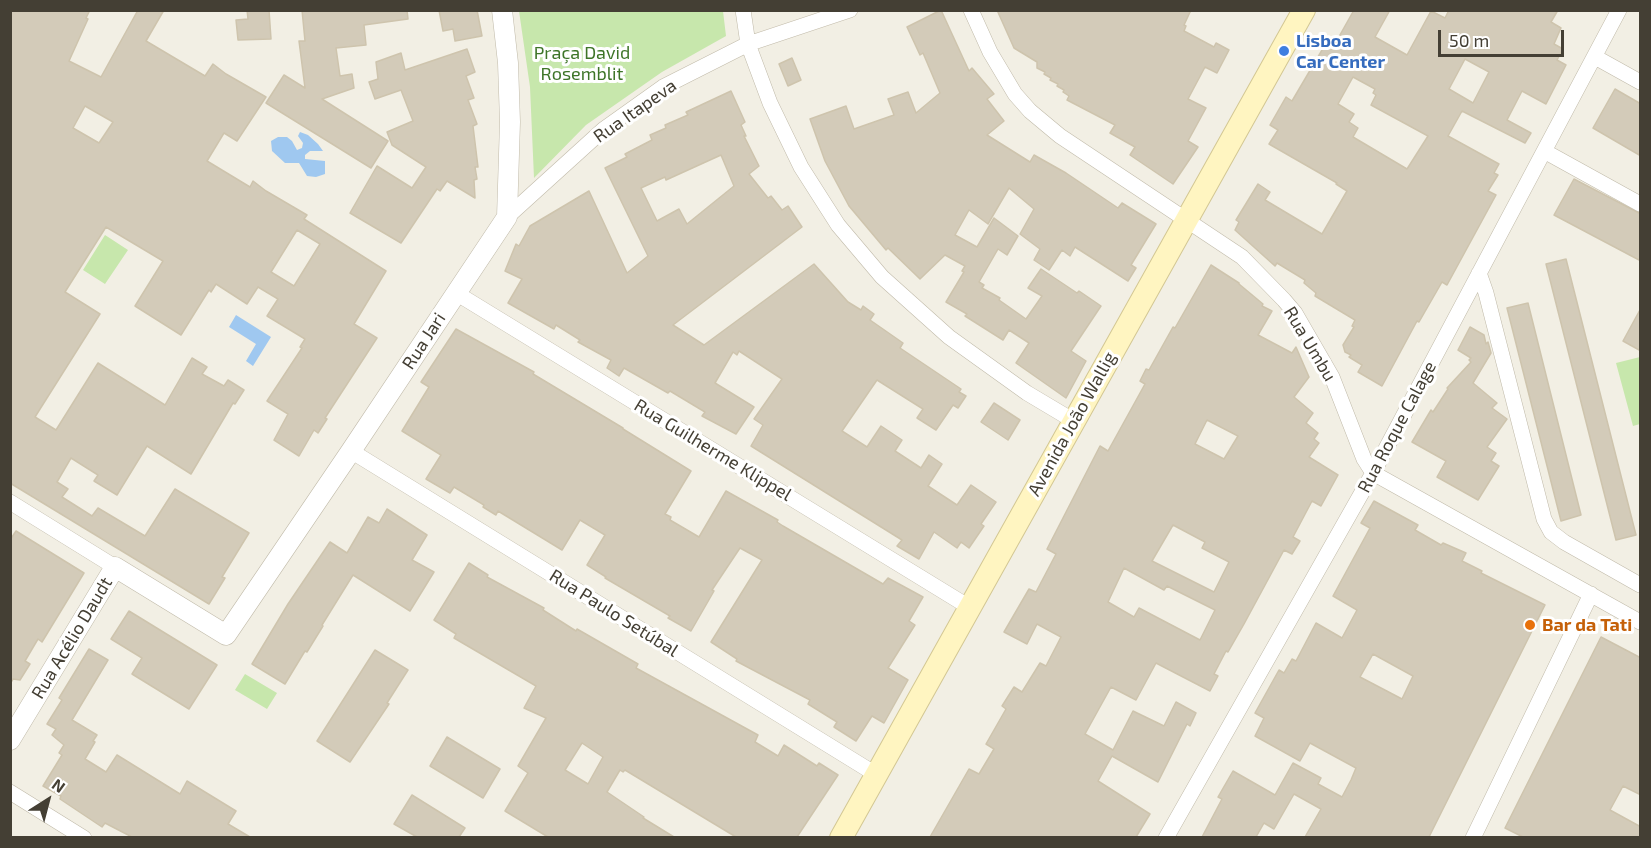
<!DOCTYPE html>
<html>
<head>
<meta charset="utf-8">
<style>
  body { margin:0 }
  #map { position:relative; width:1651px; height:848px; overflow:hidden; background:#f2efe4; font-family:"Exo 2",sans-serif }
  canvas { display:block }
  .frame { position:absolute; inset:0; border:12px solid #443f34; pointer-events:none }
  .north { position:absolute; left:18px; top:770px; width:60px; height:60px; -webkit-text-stroke:4px #fff; paint-order:stroke; rotate:36deg; font-size:16px; font-weight:700; line-height:24px; text-align:center; color:#443f34 }
  .north::after { content:''; display:block; margin:auto; width:21px; height:27px; background:#443f34; clip-path:polygon(50% 0,100% 100%,50% 72%,0 100%) }
  .scale { position:absolute; left:1438px; top:30px; width:126px; height:27px; box-sizing:border-box; border:3px solid #443f34; border-top:0; padding-left:8px; font-size:18px; line-height:21px; white-space:nowrap; color:#443f34; -webkit-text-stroke:4px #fff; paint-order:stroke }
</style>
</head>
<body>
<div id="map">
<canvas width="1651" height="848"></canvas>
<div class="frame"></div>
<div class="north">N</div>
<div class="scale">50 m</div>
</div>
<script>
const g = document.querySelector('canvas').getContext('2d');
g.lineJoin = 'round';
function fillPath(path, color) { g.fillStyle = color; g.fill(path, 'evenodd'); }
const poly = rows => new Path2D(rows.map(r => 'M' + r).join(''));
function trace(path, color, width, dash) { g.strokeStyle = color; g.lineWidth = width; g.lineCap = dash ? 'butt' : 'round'; g.setLineDash(dash || []); g.stroke(path); }
function drawText(font, color, halo, rows, align = 'center') {
  g.font = font + ' "Exo 2",sans-serif'; g.lineWidth = 6; g.setLineDash([]); g.textBaseline = 'middle'; g.strokeStyle = halo; g.fillStyle = color; for (const [text, x, y, turn = 0] of rows) {
    g.save(); g.translate(x, y); g.rotate((+turn || 0) * Math.PI / 180); g.textAlign = isNaN(turn) ? turn : align; if (halo) g.strokeText(text, 0, 0); g.fillText(text, 0, 0); g.restore();
  }
}
fillPath(poly([
  [519,11,723,11,726,36,662,72,586,125,534,178,530,87],
  [105,235,128,250,105,284,83,270],
  [1640,357,1640,424,1633,426,1616,363],
  [245,674,277,693,267,709,235,690]
]), '#c7e7ac');
fillPath(poly([
  [300,132,308,135,318,144,323,151,310,151,305,155,305,159,325,161,325,174,316,177,307,176,299,163,285,163,272,151,271,141,278,137,287,137,292,141,297,150,302,148,303,143,298,136],
  [236,315,271,337,253,366,246,361,256,344,229,327]
]), '#9fc8f0');
const building = poly([
  [10,10,90,10,86,18,88,19,69,61,101,77,138,10,164,10,146,41,205,76,213,64,226,74,266,97,237,141,224,133,207,161,250,187,253,181,266,191,307,215,304,219,386,271,354,324,377,338,325,418,327,419,318,433,314,430,299,456,274,440,288,414,267,401,302,348,300,347,305,339,267,316,278,299,258,287,247,304,216,284,211,292,209,290,181,335,135,306,163,261,106,227,65,292,100,314,35,417,56,430,98,363,165,405,192,358,207,367,202,374,224,386,228,380,244,390,235,404,233,403,191,474,147,446,117,495,94,481,98,475,71,458,57,482,68,489,62,497,92,516,98,508,145,536,175,489,249,533,222,577,225,578,209,604,10,483,10,10],
  [85,106,113,122,99,143,73,128,85,106],
  [297,230,320,244,294,286,271,272,297,230],
  [247,10,269,10,271,39,238,40,236,20,248,19,247,10],
  [302,10,407,10,408,19,364,25,366,45,336,48,340,76,352,74,354,88,322,99,388,141,371,168,266,103,284,75,305,88,299,41,305,41,302,10],
  [439,10,477,10,482,36,455,41,453,29,443,31,439,10],
  [941,10,969,71,972,68,994,94,987,99,1004,121,987,135,1030,162,1034,155,1066,173,1118,208,1122,203,1156,224,1131,265,1136,268,1128,281,1075,247,1070,256,1062,250,1049,270,1034,260,1040,249,1020,234,1034,209,1009,188,988,224,969,210,955,235,977,247,994,218,1018,236,1007,255,998,249,979,282,984,285,982,288,1000,298,999,300,1026,319,1042,296,1028,288,1041,269,1077,293,1079,291,1101,306,1071,351,1086,361,1066,398,1016,363,1029,343,1009,330,1003,340,965,316,967,314,946,302,964,272,962,271,965,266,945,255,920,279,888,248,886,250,849,206,825,161,810,119,846,106,854,129,894,115,888,99,908,92,916,113,940,93,923,53,920,55,907,27,941,10],
  [997,10,1191,10,1184,25,1186,26,1184,31,1214,47,1216,43,1229,50,1217,73,1205,67,1188,99,1206,108,1188,141,1198,147,1173,184,1130,155,1135,147,1110,133,1115,125,1067,100,1069,96,1063,92,1064,90,1057,86,1058,84,1050,80,1051,78,1044,74,1045,72,1037,68,1037,62,1014,48,997,10],
  [1354,10,1390,10,1375,37,1407,55,1431,11,1445,18,1449,10,1558,10,1551,22,1561,28,1554,44,1563,49,1557,60,1566,65,1546,104,1522,91,1507,120,1531,133,1525,143,1462,111,1448,136,1499,164,1494,173,1498,175,1488,191,1496,195,1447,285,1442,282,1419,322,1417,321,1382,386,1358,372,1362,365,1349,357,1351,355,1345,352,1343,345,1354,327,1352,326,1355,320,1315,296,1316,293,1304,283,1305,280,1277,263,1275,266,1235,230,1239,222,1236,220,1258,184,1270,192,1265,200,1322,234,1347,191,1336,184,1337,183,1269,144,1278,130,1270,125,1286,97,1292,101,1325,45,1332,49,1354,10],
  [1465,59,1489,72,1473,103,1449,89,1465,59],
  [1353,77,1375,89,1373,93,1376,95,1371,105,1428,136,1407,169,1353,137,1358,128,1349,122,1354,114,1338,104,1353,77],
  [467,49,475,72,466,76,474,98,468,100,477,124,473,126,478,167,475,167,477,179,474,180,475,198,447,181,440,191,437,189,401,243,350,213,377,166,412,188,426,167,392,145,387,132,413,121,401,90,375,99,369,82,378,79,376,62,401,53,405,70,467,49],
  [792,58,801,80,788,86,779,64,792,58],
  [1615,89,1641,104,1641,156,1593,128,1615,89],
  [731,91,745,122,741,125,746,136,744,136,759,166,749,174,768,198,771,196,782,210,788,206,802,227,673,325,704,345,814,264,848,302,861,310,863,306,874,314,870,320,903,343,900,348,961,389,959,392,966,396,958,408,953,405,936,430,917,418,923,409,877,380,842,431,867,447,881,426,902,440,895,451,921,468,929,455,942,464,928,486,957,505,971,485,996,502,981,524,984,526,969,548,961,542,957,548,934,532,919,559,897,546,902,540,751,446,763,425,754,419,782,379,739,351,737,355,733,352,715,383,754,407,736,434,702,416,705,412,670,391,668,393,624,368,619,376,607,368,611,360,578,342,580,340,556,325,554,329,508,303,522,279,505,271,516,244,519,246,530,226,589,191,627,273,648,256,605,168,627,157,625,154,652,140,650,135,666,128,665,125,688,115,686,112,731,91],
  [721,155,734,186,687,224,679,209,657,221,641,188,665,177,666,180,721,155],
  [1574,179,1641,214,1641,261,1554,215,1574,179],
  [1566,259,1636,535,1616,540,1546,264,1566,259],
  [1211,265,1239,283,1239,284,1263,304,1262,306,1272,311,1258,335,1292,353,1296,347,1309,377,1294,397,1313,413,1306,423,1318,433,1314,439,1319,443,1309,457,1338,475,1321,506,1312,501,1293,537,1300,541,1292,554,1284,550,1244,624,1228,652,1226,651,1214,674,1218,676,1210,691,1156,663,1136,700,1111,687,1085,734,1113,750,1133,711,1164,726,1176,702,1196,713,1190,726,1187,724,1158,782,1112,756,1098,781,1150,814,1136,837,930,837,969,769,979,774,994,749,986,744,1006,709,1002,706,1014,687,1022,692,1040,663,1046,666,1061,637,1037,624,1027,644,1004,632,1029,589,1036,592,1056,554,1047,549,1100,446,1108,451,1145,384,1140,381,1146,369,1149,370,1173,327,1175,328,1211,265],
  [1207,420,1238,436,1224,459,1195,444,1207,420],
  [1173,525,1205,542,1202,548,1229,562,1214,592,1152,561,1173,525],
  [1124,568,1164,590,1167,586,1215,610,1200,640,1139,608,1134,617,1108,602,1124,568],
  [1528,303,1581,515,1561,521,1507,308,1528,303],
  [1641,308,1641,351,1623,341,1641,308],
  [1470,327,1484,335,1486,344,1488,342,1491,353,1473,383,1497,403,1492,408,1507,419,1487,447,1496,453,1491,461,1499,466,1478,500,1437,477,1446,461,1412,442,1431,410,1433,412,1448,389,1447,388,1471,362,1469,360,1471,358,1458,350,1470,327],
  [456,329,534,372,533,374,623,428,623,429,691,471,665,514,671,517,670,520,699,537,726,491,778,520,777,522,783,526,883,584,888,578,923,597,909,621,915,625,888,668,908,680,884,723,872,716,856,741,834,727,837,722,808,704,810,700,736,661,737,659,711,642,762,560,740,548,712,590,714,591,691,631,668,618,670,616,605,578,606,577,587,565,605,535,580,520,562,550,498,511,496,515,483,507,484,505,454,487,450,493,426,479,441,455,402,431,429,387,421,382,456,329],
  [994,403,1020,420,1008,440,981,422,994,403],
  [1374,501,1418,525,1415,530,1441,545,1443,543,1466,553,1462,561,1482,571,1481,573,1545,605,1429,837,1305,837,1321,809,1294,794,1274,829,1264,823,1256,837,1202,837,1222,799,1218,797,1233,771,1275,795,1293,763,1321,778,1318,784,1342,797,1351,780,1356,768,1310,743,1300,761,1255,736,1264,718,1255,713,1279,670,1284,673,1292,659,1296,661,1316,623,1342,638,1357,610,1333,596,1370,528,1361,523,1374,501],
  [1373,654,1413,676,1402,699,1360,677,1373,654],
  [387,509,427,535,412,560,434,572,410,611,353,575,322,625,323,626,307,652,305,651,285,684,252,664,288,604,330,542,347,553,368,517,379,523,387,509],
  [16,531,84,573,42,642,38,639,25,661,30,664,20,680,13,679,10,684,10,540,16,531],
  [469,563,488,575,487,577,544,608,543,610,576,631,577,629,638,664,636,668,758,735,755,742,778,756,784,745,817,766,819,763,838,775,797,837,736,837,625,770,623,772,620,770,607,792,644,817,643,818,674,837,548,837,505,811,528,773,518,766,546,718,524,708,536,686,454,638,456,634,434,620,469,563],
  [582,743,603,757,588,784,565,770,582,743],
  [129,611,217,665,189,709,132,674,142,658,111,639,129,611],
  [1601,637,1641,658,1641,795,1623,786,1610,810,1641,827,1641,837,1523,837,1505,828,1601,637],
  [89,649,108,660,72,720,97,735,93,741,95,742,85,759,106,772,117,755,180,794,187,781,236,811,228,824,250,837,132,837,105,823,102,827,60,799,61,796,43,786,62,755,59,753,64,745,52,735,56,729,47,724,62,700,59,698,89,649],
  [375,650,408,670,387,703,389,704,350,762,317,741,375,650],
  [447,737,500,769,483,798,430,766,447,737],
  [412,795,465,828,459,837,417,837,394,824,412,795]
]);
fillPath(building, '#d3cbb9');
trace(building, '#cec4ad', 1.5);
const minor = poly([
  [743,10,748,44,770,103,801,167,838,225,882,277,949,337,1027,393,1074,421],
  [971,10,990,52,1015,94,1030,111,1060,136,1242,257,1284,300,1295,313,1332,377,1364,459,1373,473,1640,622],
  [1595,57,1640,82],
  [1544,151,1640,204],
  [507,217,604,129,663,87,748,44,850,10],
  [1479,273,1486,293,1544,519,1551,532,1564,542,1640,585],
  [456,293,969,607],
  [351,451,877,775],
  [10,502,115,567],
  [10,792,84,838],
  [1166,838,1373,473,1619,10],
  [1473,838,1591,594]
]);
const tertiary = poly([
  [10,740,115,567,226,635,351,451,507,217,510,122,508,63,502,10]
]);
const secondary = poly([
  [841,838,1304,10]
]);
trace(minor, '#c0baa9', 16);
trace(tertiary, '#c0baa9', 21);
trace(secondary, '#d3c793', 24);
trace(minor, '#fff', 15);
trace(tertiary, '#fff', 20);
trace(secondary, '#fff5c1', 22);
for (const [x, y, r, color] of [
  [1284,51,6,"#3f7fe0"],
  [1530,625,6,"#e8710a"]
]) { const dot = new Path2D(); dot.arc(x, y, r, 0, 2 * Math.PI); g.fillStyle = color; g.fill(dot); trace(dot, '#fff', 2); }
drawText('bold 18px', '#366cbe', '#fff', [
  ["Lisboa",1296,41],
  ["Car Center",1296,62]
], 'left');
drawText('18px', '#3e7528', '#fff', [
  ["Praça David",582,53],
  ["Rosemblit",582,74]
]);
drawText('18px', '#443f34', '#fff', [
  ["Rua Itapeva",635,111,-35],
  ["Rua Jari",424,341,-57],
  ["Rua Umbu",1310,344,59],
  ["Avenida João Wallig",1072,424,-61],
  ["Rua Roque Calage",1397,427,-62],
  ["Rua Guilherme Klippel",713,450,31],
  ["Rua Paulo Setúbal",614,613,32],
  ["Rua Acélio Daudt",72,638,-59]
]);
drawText('bold 18px', '#c56008', '#fff', [
  ["Bar da Tati",1542,625]
], 'left');
</script>
</body>
</html>
